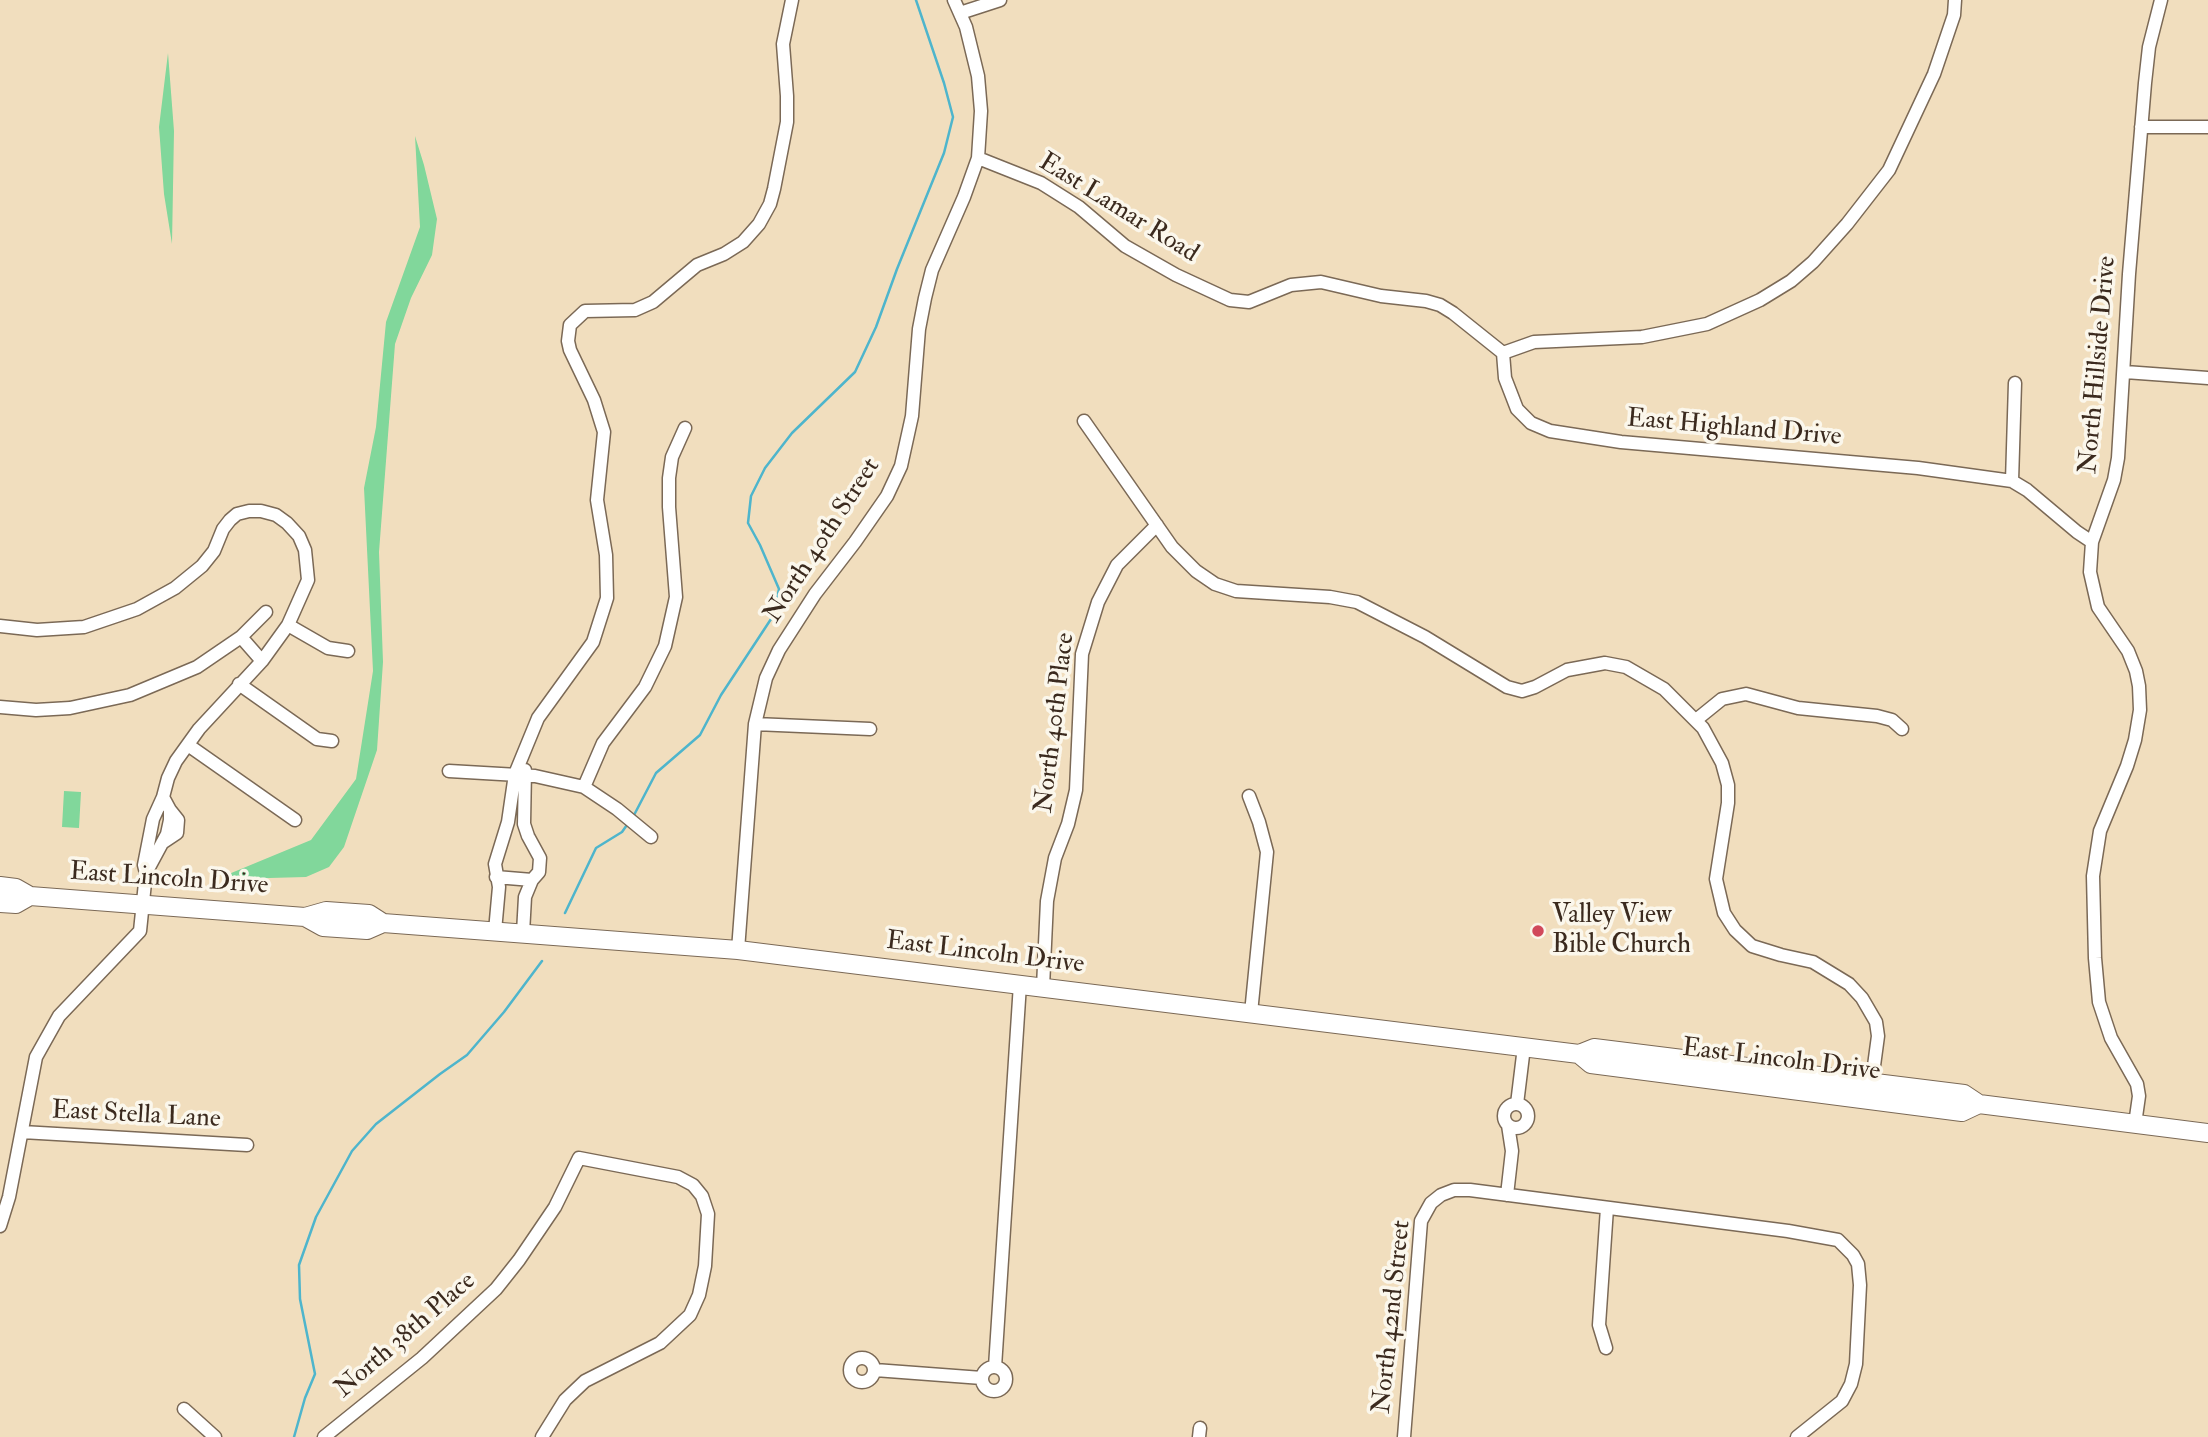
<!DOCTYPE html>
<html>
<head>
<meta charset="utf-8">
<style>
  body { margin:0 }
  canvas { display:block; background:#f1debe }
</style>
</head>
<body>
<canvas width="2208" height="1437"></canvas>
<script>
const g = document.querySelector('canvas').getContext('2d');
g.lineJoin = 'round';
function fillPath(path, color) { g.fillStyle = color; g.fill(path, 'evenodd'); }
const poly = rows => new Path2D(rows.map(r => 'M' + r).join(''));
function trace(path, color, width, dash) { g.strokeStyle = color; g.lineWidth = width; g.lineCap = dash ? 'butt' : 'round'; g.setLineDash(dash || []); g.stroke(path); }
function drawText(font, color, halo, rows, align = 'center') {
  g.font = font + ' "IM FELL Double Pica",serif'; g.lineWidth = 7; g.setLineDash([]); g.textBaseline = 'middle'; g.strokeStyle = halo; g.fillStyle = color; for (const [text, x, y, turn = 0] of rows) {
    g.save(); g.translate(x, y); g.rotate((+turn || 0) * Math.PI / 180); g.textAlign = isNaN(turn) ? turn : align; if (halo) g.strokeText(text, 0, 0); g.fillText(text, 0, 0); g.restore();
  }
}
fillPath(poly([
  [168,53,174,131,172,244,164,194,159,127],
  [415,136,424,165,437,219,432,255,411,298,395,344,379,552,383,662,377,750,344,847,329,867,306,877,232,879,224,876,311,840,356,779,373,671,364,488,376,427,386,322,420,227],
  [64,791,81,792,79,828,62,827]
]), '#81d79b');
trace(poly([
  [633,817,656,773,700,735,721,695,773,616,779,589,760,545,748,523,751,496,765,468,792,433,855,372,876,327,897,269,944,153,953,117,944,83,916,0],
  [565,913,596,848,622,832,629,822],
  [294,1437,305,1398,315,1374,300,1299,299,1265,316,1217,352,1151,376,1124,440,1074,467,1055,504,1012,542,961]
]), '#4eb5cc', 2.5);
const minor = poly([
  [960,13,1000,0],
  [2141,127,2208,127],
  [978,158,1041,183,1079,207,1125,246,1176,275,1230,300,1249,302,1291,285,1321,282,1381,296,1426,301,1440,305,1453,313,1503,353],
  [1503,353,1534,342,1642,337,1707,324,1760,300,1791,281,1813,262,1847,224,1889,170,1934,74,1954,15,1955,0],
  [1503,353,1505,378,1517,409,1531,423,1550,431,1621,442,1918,468,2012,481],
  [2125,372,2208,378],
  [2015,383,2012,481,2027,490,2077,532,2092,542],
  [1084,421,1172,547,1196,571,1215,584,1236,591,1330,597,1357,602,1425,637,1507,687,1522,691,1535,687,1567,670,1605,663,1626,667,1664,689,1703,728,1722,763,1728,785,1728,803,1716,879,1724,913,1735,930,1752,946,1781,955,1813,962,1849,984,1862,998,1876,1022,1878,1036,1871,1088],
  [288,625,328,648,348,651],
  [0,626,37,630,84,627,137,609,175,588,202,566,214,551,223,529,230,520,237,514,249,511,261,511,276,515,287,523,299,536,305,550,308,580,288,625,262,661,199,729,176,761,168,778,163,797,153,819,144,865,146,873,140,931,59,1016,36,1057,9,1197,0,1226],
  [241,637,262,661],
  [239,684,317,739,332,741],
  [0,707,36,710,70,708,130,695,197,667,241,637,266,612],
  [1696,720,1722,699,1746,694,1798,708,1877,716,1892,720,1902,729],
  [755,724,870,729],
  [188,745,295,820],
  [449,771,535,776,584,787,617,809,651,837],
  [584,787,603,743,645,687,665,646,676,597,669,507,669,478,672,457,685,428],
  [1249,796,1259,822,1267,852,1251,1013],
  [162,843,177,833,178,820,170,810],
  [146,873,167,834,170,820,170,810,163,797],
  [496,877,532,880],
  [495,931,499,887,495,864,508,822,515,774,538,718,593,642,607,598,606,555,597,500,604,432,594,400,570,350,568,341,570,325,585,311,635,310,653,302,697,265,724,254,743,242,759,224,770,204,774,189,787,122,787,96,783,44,792,0],
  [523,933,525,897,532,880,539,872,540,858,528,836,524,824,525,770],
  [738,950,755,724,766,678,779,650,815,594,855,542,887,496,901,466,912,416,919,329,925,298,932,270,964,197,978,158,981,111,978,76,966,27,954,0],
  [1043,987,1047,901,1055,858,1068,824,1076,790,1082,654,1098,602,1117,565,1157,525],
  '1504 1116a12 12 0 1 1 24 0a12 12 0 1 1-24 0Z',
  [1517,1104,1524,1047],
  [2135,1124,2139,1096,2137,1084,2111,1038,2099,1002,2095,958,2093,876,2100,831,2127,766,2135,740,2140,710,2139,686,2136,671,2128,651,2098,607,2090,572,2092,542,2114,480,2118,458,2129,274,2145,83,2149,47,2161,0],
  [22,1132,247,1145],
  [1507,1195,1512,1151,1508,1125],
  [1606,1348,1599,1325,1607,1208],
  '850 1370a12 12 0 1 1 24 0a12 12 0 1 1-24 0Z',
  '982 1379a12 12 0 1 1 24 0a12 12 0 1 1-24 0Z',
  [995,1367,1020,984],
  [875,1370,982,1378],
  [184,1409,215,1437],
  [324,1437,422,1358,496,1289,519,1260,555,1207,579,1158,678,1177,693,1185,702,1196,708,1214,705,1266,699,1295,690,1315,660,1343,585,1381,565,1400,542,1437],
  [1199,1437,1200,1428],
  [1404,1437,1421,1221,1431,1203,1441,1195,1454,1190,1470,1190,1788,1231,1838,1240,1853,1255,1858,1264,1860,1285,1856,1364,1851,1384,1842,1401,1797,1437]
]);
const secondary = poly([
  [0,886,16,888,30,896,305,917,326,911,369,914,383,923,738,950,1579,1054,1594,1048,1964,1094,1979,1104,2208,1133],
  [0,903,16,904,30,896],
  [305,917,323,927,367,930,383,923],
  [1579,1054,1591,1064,1962,1112,1979,1104]
]);
trace(minor, '#7b6956', 15);
trace(secondary, '#7b6956', 20);
trace(minor, '#fff', 12);
trace(secondary, '#fff', 18);
for (const [x, y, r, color] of [
  [1538,931,7,"#d1495b"]
]) { const dot = new Path2D(); dot.arc(x, y, r, 0, 2 * Math.PI); g.fillStyle = color; g.fill(dot); trace(dot, '#fbf7ec', 2.5); }
drawText('26px', '#3b2a1e', '#fbf7ec', [
  ["East Lamar Road",1118,209,32],
  ["North Hillside Drive",2099,365,-85],
  ["East Highland Drive",1734,429,5],
  ["North 40th Street",823,541,-57],
  ["North 40th Place",1056,723,-83],
  ["East Lincoln Drive",169,880,4],
  ["East Lincoln Drive",985,954,7],
  ["East Lincoln Drive",1781,1061,7],
  ["East Stella Lane",136,1116,3],
  ["North 42nd Street",1393,1317,-84],
  ["North 38th Place",406,1336,-41]
]);
drawText('26px', '#3b2a1e', '#fbf7ec', [
  ["Valley View",1552,916],
  ["Bible Church",1552,946]
], 'left');
</script>
</body>
</html>
